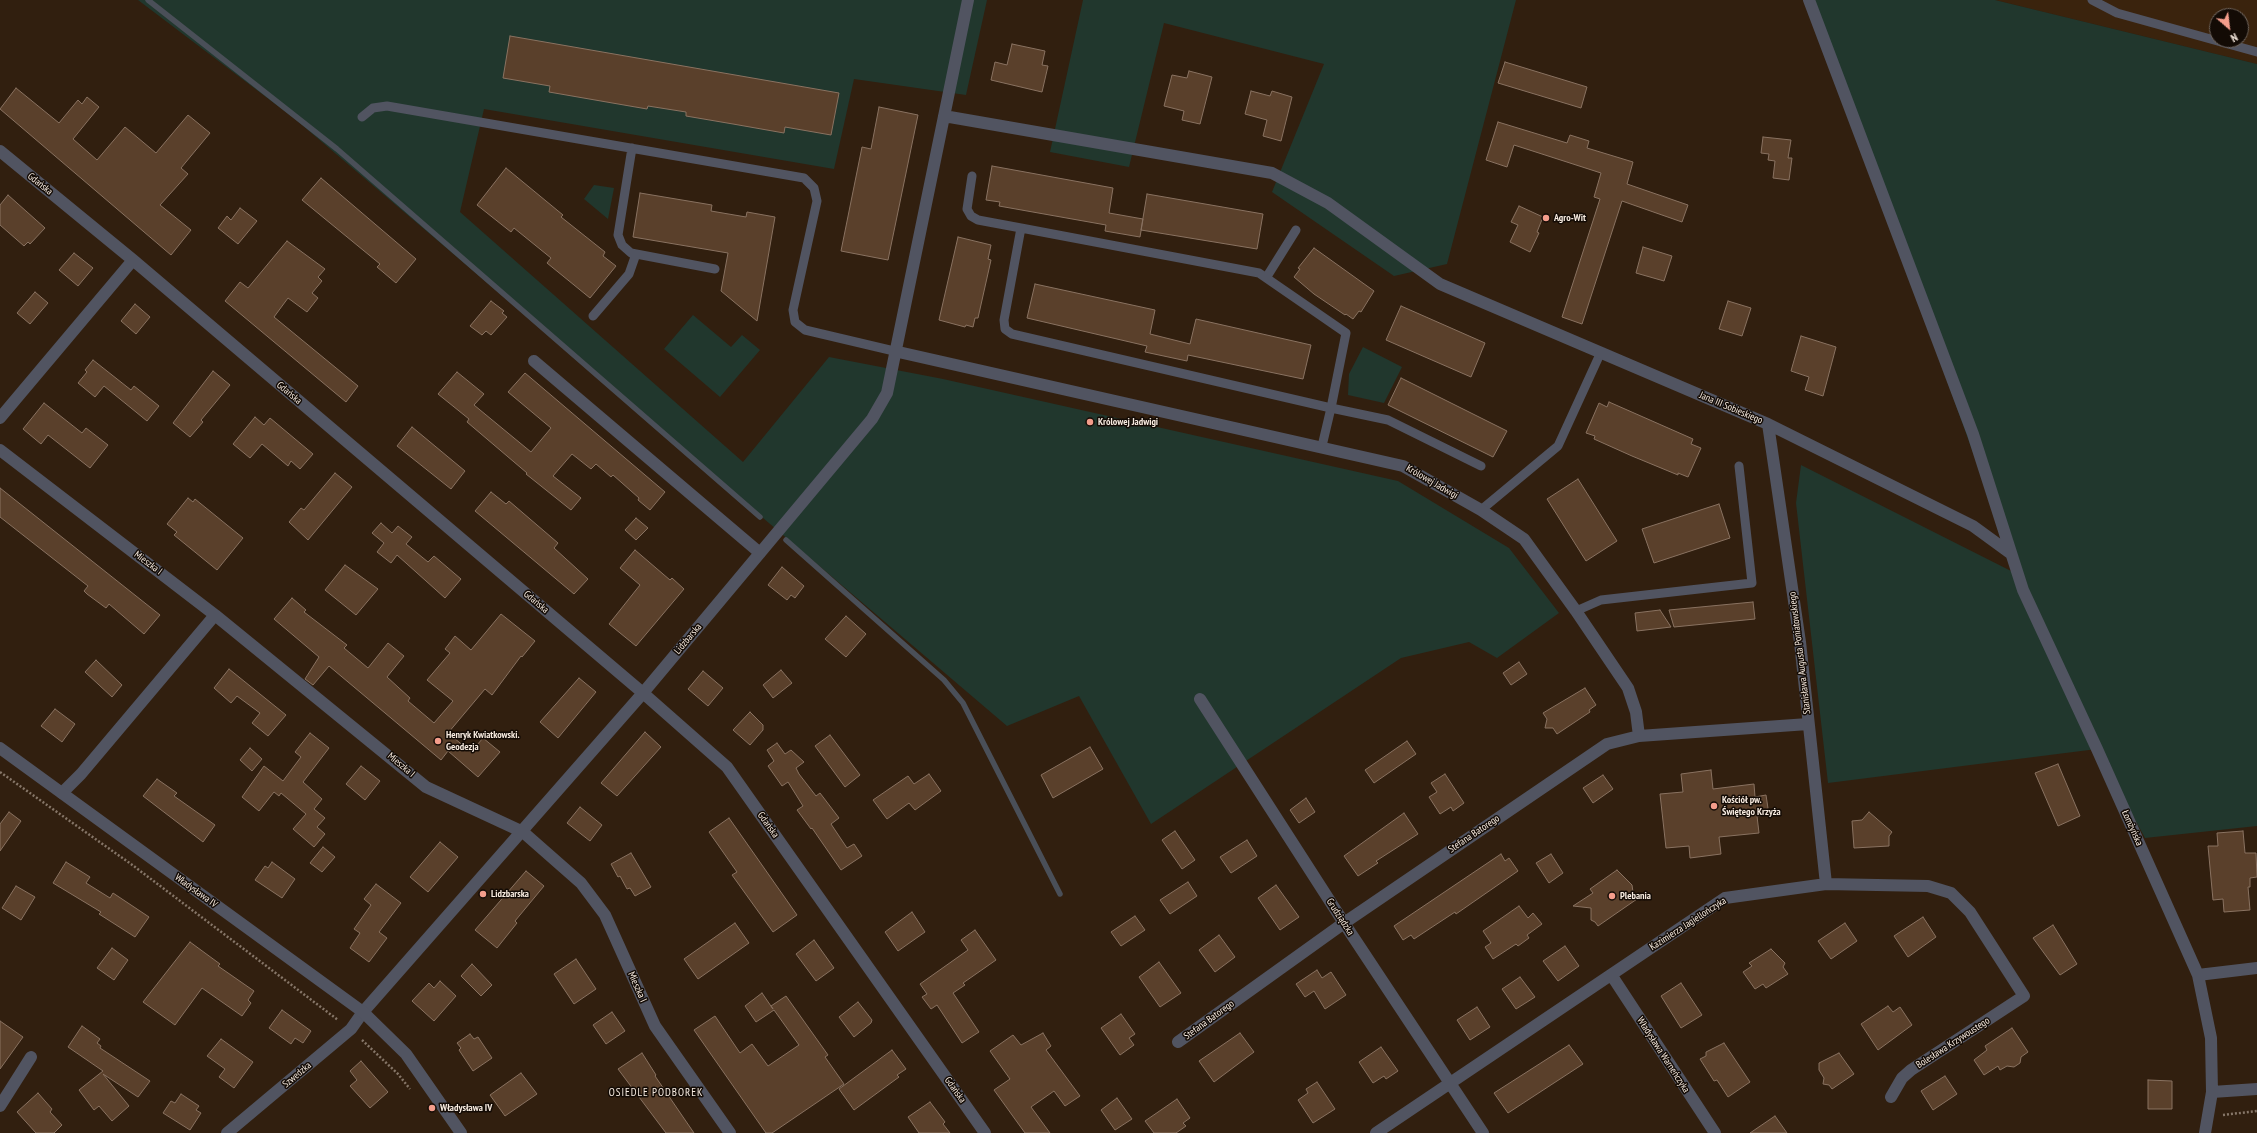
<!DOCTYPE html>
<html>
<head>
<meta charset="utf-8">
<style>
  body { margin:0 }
  #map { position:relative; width:2257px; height:1133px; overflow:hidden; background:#311f0f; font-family:"PT Sans Narrow",sans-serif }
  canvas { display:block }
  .north { position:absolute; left:2209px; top:8px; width:40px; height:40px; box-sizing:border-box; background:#130b05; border:1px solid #6f655d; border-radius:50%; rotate:152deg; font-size:11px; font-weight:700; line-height:16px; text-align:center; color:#f8ece1 }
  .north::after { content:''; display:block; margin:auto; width:14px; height:18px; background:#f49d8b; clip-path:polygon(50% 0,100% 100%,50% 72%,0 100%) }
</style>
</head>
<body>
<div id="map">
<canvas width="2257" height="1133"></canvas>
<div class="north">N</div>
</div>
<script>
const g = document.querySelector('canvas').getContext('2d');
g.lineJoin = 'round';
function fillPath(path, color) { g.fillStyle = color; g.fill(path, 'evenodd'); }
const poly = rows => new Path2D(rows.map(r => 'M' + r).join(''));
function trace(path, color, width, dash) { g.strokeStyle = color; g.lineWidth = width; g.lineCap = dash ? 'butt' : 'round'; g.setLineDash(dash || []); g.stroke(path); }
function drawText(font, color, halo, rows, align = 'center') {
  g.font = font + ' "PT Sans Narrow",sans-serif'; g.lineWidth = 3; g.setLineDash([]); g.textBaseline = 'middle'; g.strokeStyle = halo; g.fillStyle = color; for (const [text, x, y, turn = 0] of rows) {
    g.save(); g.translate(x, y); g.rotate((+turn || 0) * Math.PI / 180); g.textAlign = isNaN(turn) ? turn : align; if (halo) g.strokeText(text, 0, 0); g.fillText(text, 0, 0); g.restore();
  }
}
fillPath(poly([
  [1995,0,2257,0,2257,64],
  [2217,16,2241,16,2241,40,2217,40]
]), '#3a230d');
fillPath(poly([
  [138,0,987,0,966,95,854,79,834,169,484,109,460,212,743,462,829,357,943,379,1398,481,1509,548,1559,613,1497,658,1469,642,1401,658,1151,824,1079,696,1007,726,295,119],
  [1083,0,1516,0,1447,264,1394,276,1272,192,1324,64,1164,23,1129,167,1050,152],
  [1809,0,1995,0,2257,64,2257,826,2145,838,2097,749,1828,783,1796,503,1801,465,2017,574],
  [594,185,614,188,608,219,584,199],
  [693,315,731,347,742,335,760,350,720,397,664,349],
  [1363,347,1402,367,1384,403,1348,395,1349,374]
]), '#21372d');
trace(poly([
  [148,0,337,149,760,517],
  [786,540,944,680,963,703,1060,894]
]), '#4a4f58', 5.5);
const building = poly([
  [510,36,839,93,831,135,785,127,784,133,733,124,686,116,686,112,648,106,647,109,549,92,550,86,503,78,510,36],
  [1012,44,1045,51,1042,65,1048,66,1042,92,991,80,995,62,1007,65,1012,44],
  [1505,62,1587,87,1581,108,1498,83,1505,62],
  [1189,71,1212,77,1200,124,1182,120,1184,111,1164,106,1172,75,1187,78,1189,71],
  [16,88,59,123,78,100,82,104,87,97,99,107,73,139,97,160,125,127,156,153,188,115,210,133,181,168,188,174,160,205,191,230,171,255,0,109,16,88],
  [1251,91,1270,96,1272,91,1292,97,1281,141,1263,136,1267,120,1245,114,1251,91],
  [879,107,918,115,888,260,841,251,862,147,871,149,879,107],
  [1498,122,1567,143,1570,135,1589,141,1587,148,1633,162,1627,184,1688,205,1682,222,1622,201,1582,324,1562,317,1600,199,1594,197,1601,173,1514,145,1507,167,1486,160,1498,122],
  [1763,137,1791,140,1788,158,1792,158,1789,180,1773,178,1775,161,1768,160,1769,154,1761,153,1763,137],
  [992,166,1113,188,1109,213,1143,219,1140,237,1105,231,1106,225,999,206,1000,202,986,200,992,166],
  [506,168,563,215,561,217,605,252,603,256,616,266,590,298,547,263,551,258,514,228,511,232,477,205,506,168],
  [321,178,416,259,396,283,377,267,380,264,302,200,321,178],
  [640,193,712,205,711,211,746,217,747,212,775,217,757,321,721,291,728,253,633,237,640,193],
  [1147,194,1263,214,1257,249,1141,230,1147,194],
  [8,195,45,228,30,244,28,242,24,246,0,225,0,205,8,195],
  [1519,206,1543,217,1537,232,1539,233,1530,252,1510,242,1518,225,1511,222,1519,206],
  [240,208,257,221,238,244,218,228,227,216,231,220,240,208],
  [958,237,991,245,988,259,991,260,978,318,975,318,973,327,966,325,965,327,939,320,958,237],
  [287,241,325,269,318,277,322,281,312,293,318,298,307,312,288,298,274,317,358,386,346,402,225,301,240,282,248,288,287,241],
  [1643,247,1672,256,1664,281,1636,273,1643,247],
  [1314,248,1374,291,1361,312,1359,311,1353,319,1346,314,1345,315,1314,294,1294,277,1300,269,1298,268,1314,248],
  [74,253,93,268,78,286,59,270,74,253],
  [1035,284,1155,310,1150,334,1190,344,1196,319,1311,345,1303,379,1188,355,1187,361,1145,352,1147,346,1027,318,1035,284],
  [35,292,48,303,30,324,17,313,35,292],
  [491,301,504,311,502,313,507,317,491,335,486,331,482,335,470,326,491,301],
  [1728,301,1751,308,1742,336,1719,329,1728,301],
  [135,304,150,317,136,334,121,321,135,304],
  [1401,306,1485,343,1471,377,1386,340,1401,306],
  [1801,336,1836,347,1823,396,1805,390,1809,377,1791,371,1801,336],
  [93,360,131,390,134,386,159,406,147,421,104,386,95,397,78,383,87,372,85,370,93,360],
  [213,371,230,385,201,420,203,422,190,437,173,423,213,371],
  [457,372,484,394,474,405,531,452,551,428,508,392,525,373,665,492,650,510,638,500,639,498,613,475,611,477,596,464,591,469,572,454,553,476,581,498,571,510,526,474,527,473,467,422,469,419,438,394,457,372],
  [1401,378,1507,431,1493,457,1388,405,1401,378],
  [1609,402,1693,439,1691,444,1701,448,1688,477,1678,473,1678,475,1632,456,1594,439,1595,436,1586,433,1599,403,1607,407,1609,402],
  [44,403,82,433,86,428,108,445,90,468,48,435,41,444,23,429,44,403],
  [255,417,264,425,270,418,313,454,300,469,291,461,288,466,262,444,250,458,233,444,255,417],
  [412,427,465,471,451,489,397,446,412,427],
  [335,473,352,487,308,540,289,522,301,508,304,510,335,473],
  [1578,479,1617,541,1586,561,1547,499,1578,479],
  [0,488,160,615,144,634,109,604,106,608,87,594,84,591,88,586,0,517,0,488],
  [491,492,506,504,509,501,558,543,554,548,588,579,574,594,475,511,491,492],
  [188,498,193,502,195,499,243,538,217,570,174,535,177,532,167,524,188,498],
  [1719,504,1730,538,1654,563,1642,529,1719,504],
  [636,518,648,528,636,540,625,530,636,518],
  [381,523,392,533,398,526,412,537,406,544,428,562,434,556,461,579,445,598,397,555,391,563,377,552,384,543,372,533,381,523],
  [635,550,670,580,672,578,684,589,636,646,609,624,640,585,620,568,635,550],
  [345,565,378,589,356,615,325,590,345,565],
  [782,567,804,586,795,598,791,595,787,600,768,585,782,567],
  [292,598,306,610,304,612,347,645,344,648,368,668,388,643,404,656,387,677,410,698,408,701,434,723,453,701,427,680,450,653,445,649,455,636,471,650,501,614,535,641,522,657,521,656,492,695,485,689,448,733,471,752,483,738,500,752,478,777,448,751,441,760,329,666,313,685,305,679,319,657,274,619,292,598],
  [1753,602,1755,619,1674,627,1669,610,1753,602],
  [1660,610,1671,627,1637,631,1635,613,1660,610],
  [846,616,866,634,846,657,825,639,846,616],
  [96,660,122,685,112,697,85,672,96,660],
  [1519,662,1527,674,1511,685,1503,673,1519,662],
  [229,669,286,715,268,736,252,723,260,713,237,696,231,703,214,688,229,669],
  [781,670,792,683,773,698,763,685,781,670],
  [703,671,723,688,708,706,688,689,703,671],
  [579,678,596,692,558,738,540,722,579,678],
  [1585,688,1596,705,1589,710,1590,712,1557,734,1553,728,1545,728,1547,719,1543,713,1585,688],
  [55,709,75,724,62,742,41,726,55,709],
  [750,712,763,725,763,730,750,745,733,730,750,712],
  [645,732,661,747,617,796,601,783,645,732],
  [310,733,329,748,303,782,322,799,314,809,325,818,317,827,325,834,314,847,293,829,306,814,281,793,279,796,274,792,259,811,242,797,264,766,283,781,301,757,295,752,310,733],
  [830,735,860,775,845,787,815,746,830,735],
  [1407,741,1416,754,1374,783,1365,770,1407,741],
  [777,743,785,754,791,750,804,762,796,768,799,774,816,796,820,793,839,818,831,824,847,848,854,844,862,856,841,870,812,828,811,829,797,810,803,806,788,782,782,786,768,766,774,761,767,750,777,743],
  [1090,747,1103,769,1053,798,1041,775,1090,747],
  [250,748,262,759,252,771,240,760,250,748],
  [2058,764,2080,816,2058,826,2035,773,2058,764],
  [361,766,380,781,365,800,346,784,361,766],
  [1711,770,1713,789,1754,784,1755,797,1766,795,1769,815,1757,816,1759,833,1719,837,1721,854,1690,858,1689,846,1666,848,1660,794,1683,792,1681,774,1711,770],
  [929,774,941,791,915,810,909,803,887,819,873,800,908,776,914,784,929,774],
  [1445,774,1464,803,1453,811,1451,807,1440,814,1429,797,1437,792,1431,783,1445,774],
  [1603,775,1613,789,1593,803,1583,788,1603,775],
  [157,779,177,793,174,796,215,825,203,842,143,796,157,779],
  [1306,798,1315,812,1299,823,1290,810,1306,798],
  [580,807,602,825,590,841,567,823,580,807],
  [9,812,21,821,0,851,0,824,9,812],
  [1869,812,1892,832,1889,836,1889,846,1854,848,1852,821,1862,820,1869,812],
  [1404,813,1418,834,1376,861,1378,863,1358,876,1344,856,1404,813],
  [729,818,797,915,773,932,732,875,737,872,709,832,729,818],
  [1175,831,1195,860,1182,869,1162,840,1175,831],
  [2243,831,2245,853,2256,853,2257,877,2250,878,2250,887,2248,887,2250,910,2224,912,2223,899,2213,900,2208,846,2218,846,2217,833,2243,831],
  [1247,840,1257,856,1231,873,1220,857,1247,840],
  [440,842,458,857,428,892,410,877,440,842],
  [323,847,335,857,322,872,310,863,323,847],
  [631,853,651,887,635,896,630,888,627,889,620,876,618,877,611,864,631,853],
  [1501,854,1505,861,1509,858,1518,871,1456,914,1455,912,1414,939,1411,935,1403,940,1394,926,1501,854],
  [1551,854,1563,873,1549,883,1536,863,1551,854],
  [66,862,90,877,86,883,110,898,113,893,149,917,135,937,99,914,101,912,53,883,66,862],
  [272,862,295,879,282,898,255,880,265,866,268,868,272,862],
  [1617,870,1632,885,1633,892,1637,899,1598,926,1595,922,1591,920,1591,908,1573,906,1593,893,1590,889,1617,870],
  [526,871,544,886,515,921,517,923,497,948,475,930,526,871],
  [1188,882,1197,896,1170,914,1160,900,1188,882],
  [376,884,401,903,379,932,387,938,369,962,350,948,360,933,354,929,371,905,364,899,376,884],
  [1276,885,1299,917,1280,930,1258,898,1276,885],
  [16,886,35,897,21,920,2,908,16,886],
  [1519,906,1528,918,1533,913,1542,924,1527,935,1529,938,1518,946,1516,944,1493,959,1485,947,1491,943,1483,931,1519,906],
  [912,912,925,932,898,951,885,932,912,912],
  [1135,916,1145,930,1121,946,1111,932,1135,916],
  [1923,917,1936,937,1908,957,1894,936,1923,917],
  [735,923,749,943,698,979,684,959,735,923],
  [1845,923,1857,941,1831,959,1818,941,1845,923],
  [2053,925,2077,964,2060,975,2033,938,2053,925],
  [975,930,996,960,963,983,965,985,953,993,979,1032,962,1043,937,1005,931,1009,922,997,927,994,920,984,968,950,961,940,975,930],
  [1219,935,1235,957,1215,972,1199,950,1219,935],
  [814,940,834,968,816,981,796,954,814,940],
  [190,942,220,964,218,966,254,991,248,1000,251,1003,242,1016,202,988,175,1025,143,1002,190,942],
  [1565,946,1579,966,1558,981,1543,961,1565,946],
  [112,948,128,960,114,980,97,968,112,948],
  [1771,949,1785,963,1783,967,1788,974,1766,988,1763,984,1755,989,1743,972,1752,966,1749,963,1771,949],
  [576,959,596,989,574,1004,554,974,576,959],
  [1159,962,1181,993,1160,1007,1139,977,1159,962],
  [472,964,492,985,481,996,461,976,472,964],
  [1317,970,1322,978,1331,972,1346,995,1325,1009,1314,991,1305,997,1296,984,1317,970],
  [1520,977,1535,997,1516,1009,1502,989,1520,977],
  [440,981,456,996,434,1021,412,1001,429,983,434,988,440,981],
  [1681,983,1702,1015,1681,1028,1661,996,1681,983],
  [762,993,773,1009,771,1006,786,996,828,1055,825,1057,844,1084,772,1133,766,1133,694,1030,715,1016,740,1053,752,1044,768,1066,799,1045,774,1010,756,1022,745,1006,762,993],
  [858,1002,872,1020,871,1023,854,1037,839,1017,858,1002],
  [1888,1006,1893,1012,1900,1007,1912,1025,1878,1050,1861,1024,1888,1006],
  [1477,1007,1490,1027,1470,1040,1457,1020,1477,1007],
  [282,1010,311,1031,303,1043,295,1038,291,1044,269,1028,282,1010],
  [612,1012,625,1031,606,1044,593,1025,612,1012],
  [1121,1014,1135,1034,1129,1038,1134,1045,1120,1055,1101,1028,1121,1014],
  [0,1021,23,1037,0,1069,0,1021],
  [82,1026,100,1039,97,1043,101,1046,100,1048,150,1081,138,1097,103,1074,129,1106,112,1121,99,1106,94,1110,79,1090,103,1071,68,1047,82,1026],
  [2012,1028,2028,1052,2021,1057,2020,1063,2014,1067,2007,1066,2000,1070,1998,1066,1984,1075,1974,1060,1987,1050,1985,1046,2012,1028],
  [1043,1033,1051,1046,1046,1050,1080,1096,1065,1106,1054,1091,1031,1107,1050,1133,1025,1133,994,1090,1010,1079,990,1051,1013,1035,1021,1045,1043,1033],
  [1240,1033,1254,1052,1214,1082,1199,1061,1240,1033],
  [470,1034,474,1039,478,1037,492,1058,473,1071,459,1050,461,1048,457,1043,470,1034],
  [221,1039,253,1062,234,1088,219,1077,225,1069,207,1056,221,1039],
  [1724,1043,1750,1082,1728,1097,1717,1080,1714,1081,1700,1059,1706,1056,1706,1052,1724,1043],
  [1569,1045,1583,1064,1508,1113,1494,1093,1569,1045],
  [1381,1047,1398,1071,1386,1079,1384,1076,1373,1083,1359,1062,1381,1047],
  [892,1050,906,1069,897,1075,899,1077,854,1110,839,1089,892,1050],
  [642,1053,656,1075,655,1076,694,1133,666,1133,618,1069,642,1053],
  [1839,1053,1854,1074,1832,1089,1829,1085,1823,1084,1824,1078,1819,1070,1819,1063,1839,1053],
  [361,1061,388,1092,370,1108,350,1086,357,1080,350,1071,361,1061],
  [521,1073,537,1094,505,1116,490,1095,521,1073],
  [1945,1076,1957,1094,1933,1110,1921,1091,1945,1076],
  [2148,1080,2172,1081,2172,1109,2148,1109,2148,1080],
  [1317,1082,1335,1109,1313,1123,1298,1100,1308,1093,1306,1089,1317,1082],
  [38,1093,52,1109,50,1112,62,1125,54,1133,36,1133,17,1112,38,1093],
  [181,1094,199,1106,196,1110,201,1113,190,1130,163,1113,171,1101,175,1103,181,1094],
  [1117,1098,1132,1119,1115,1130,1101,1110,1117,1098],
  [1177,1099,1190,1118,1183,1123,1186,1126,1176,1133,1154,1133,1145,1121,1177,1099],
  [930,1102,945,1122,943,1124,950,1133,919,1133,908,1117,930,1102],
  [1775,1116,1787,1133,1750,1133,1775,1116]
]);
fillPath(building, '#5a402b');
trace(building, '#897261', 1);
trace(poly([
  [0,772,131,864,338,1020],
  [362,1040,398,1074,410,1089],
  [2223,1115,2257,1111]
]), '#867668', 2.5, [2, 2]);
trace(poly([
  [2092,0,2117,13,2257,52],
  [362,117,373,108,387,106,804,178,814,188,817,201,793,310,795,322,805,330,894,351],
  [632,148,618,235,622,245,631,253,715,269],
  [972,176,967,209,971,216,978,220,1021,228,1259,273,1346,333,1331,408,1012,334,1005,329,1004,320,1021,228],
  [1266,278,1296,230],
  [593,316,629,274,636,254],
  [1322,446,1331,408,1388,420,1481,466],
  [1481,510,1558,446,1601,352],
  [1576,611,1601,600,1752,583,1739,466]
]), '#515461', 9);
trace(poly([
  [1809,0,1973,434,2023,590,2097,749,2198,975,2211,1038,2212,1092,2205,1133],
  [944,116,1272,173,1328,203,1440,284,1768,424,1973,526,2010,553],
  [0,151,133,260,643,693,727,767,985,1133],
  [894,351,1403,466,1481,510,1524,539,1576,611,1628,688,1636,712,1639,736],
  [534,361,760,553],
  [0,418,133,260],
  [1768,424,1800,642,1826,884],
  [0,450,215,615,426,787,523,832,581,883,605,915,655,1026,730,1133],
  [1200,699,1344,923,1483,1133],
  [62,793,81,774,215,615],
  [2198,975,2257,968],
  [1612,976,1715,1133],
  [1178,1042,1344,923,1607,744,1639,736,1808,724],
  [2212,1092,2257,1089],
  [0,1106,31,1057],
  [227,1133,351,1029,363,1012,643,693,872,419,887,393,968,0],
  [1376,1133,1725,898,1826,884,1928,886,1951,893,1970,912,2024,996,1911,1070,1902,1078,1891,1097]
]), '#515461', 12);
trace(poly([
  [0,748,363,1012,406,1054,461,1133]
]), '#515461', 12);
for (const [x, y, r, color] of [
  [1546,218,4,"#f49d8b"],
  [1090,422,4,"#f49d8b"],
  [438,741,4,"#f49d8b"],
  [1714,806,4,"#f49d8b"],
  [483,894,4,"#f49d8b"],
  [1612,896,4,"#f49d8b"],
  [432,1108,4,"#f49d8b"]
]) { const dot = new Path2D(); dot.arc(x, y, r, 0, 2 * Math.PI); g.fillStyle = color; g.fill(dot); trace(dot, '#130b05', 1.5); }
drawText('10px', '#f8ece1', '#130b05', [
  ["Gdańska",40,184,39],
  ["Gdańska",289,393,40],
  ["Jana III Sobieskiego",1731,408,23],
  ["Królowej Jadwigi",1432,482,30],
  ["Mieszka I",148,563,37],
  ["Gdańska",536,602,40],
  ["Lidzbarska",688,639,-50],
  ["Stanisława Augusta Poniatowskiego",1800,653,-97],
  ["Mieszka I",401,765,40],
  ["Gdańska",768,825,55],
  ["Łomżyńska",2132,828,66],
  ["Stefana Batorego",1474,834,-34],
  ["Władysława IV",196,891,36],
  ["Grudziądzka",1340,917,57],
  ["Kazimierza Jagiellończyka",1688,924,-33],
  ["Mieszka I",637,987,66],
  ["Stefana Batorego",1209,1020,-36],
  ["Bolesława Krzywoustego",1953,1043,-33],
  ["Władysława Warneńczyka",1663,1055,57],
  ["Szwedzka",297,1075,-40],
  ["Gdańska",955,1090,55]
]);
drawText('bold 10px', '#f8ece1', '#130b05', [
  ["Agro-Wit",1554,218],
  ["Królowej Jadwigi",1098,422],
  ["Henryk Kwiatkowski.",446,735],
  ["Geodezja",446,747],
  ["Kościół pw.",1722,800],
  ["Świętego Krzyża",1722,812],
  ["Lidzbarska",491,894],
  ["Plebania",1620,896],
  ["Władysława IV",440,1108]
], 'left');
g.letterSpacing = '1px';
drawText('11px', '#f8ece1', '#130b05', [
  ["OSIEDLE PODBOREK",656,1093]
]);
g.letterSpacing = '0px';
</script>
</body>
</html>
